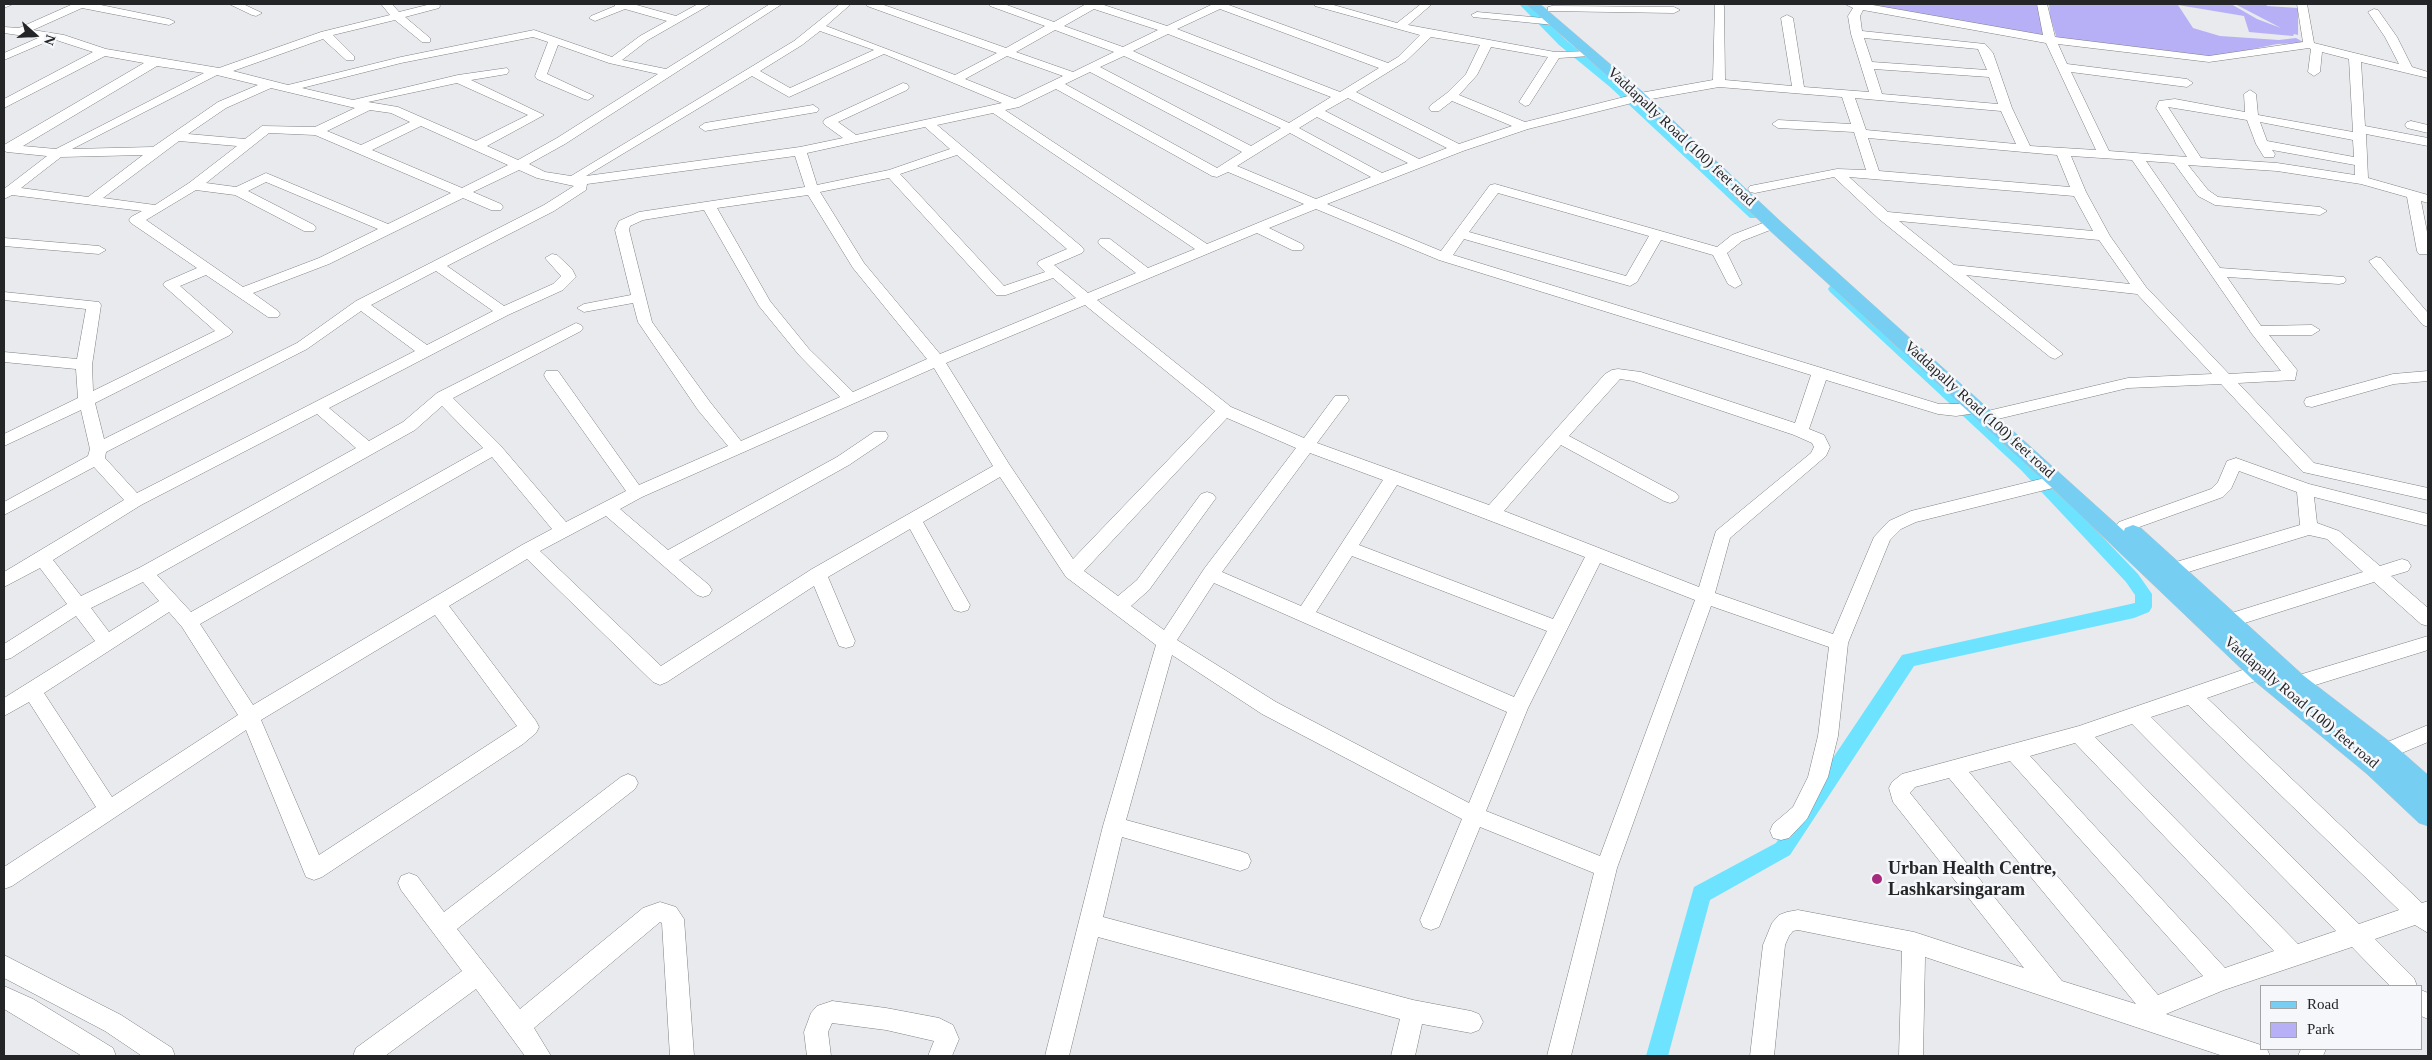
<!DOCTYPE html>
<html>
<head>
<meta charset="utf-8">
<style>
  body { margin:0 }
  #map { position:relative; width:2432px; height:1060px; overflow:hidden; background:#e8eaed; font-family:Georgia,serif }
  canvas { display:block }
  .frame { position:absolute; inset:0; border:5px solid #242526; pointer-events:none }
  .legend { position:absolute; left:2260px; top:985px; width:162px; height:65px; box-sizing:border-box; background:#f5f7fa; border:1px solid #a1a3a5; margin:0; padding:6px 9px; list-style:none; font-size:15px; color:#242526 }
  .legend li { display:flex; align-items:center; gap:10px; height:25px }
  .legend b { width:25px; border:1px solid #a1a3a5 }
  .north { position:absolute; left:10px; top:10px; width:50px; height:50px; -webkit-text-stroke:4px #f5f7fa; paint-order:stroke; rotate:109deg; font-size:14px; font-weight:700; line-height:20px; text-align:center; color:#242526 }
  .north::after { content:''; display:block; margin:auto; width:18px; height:22px; background:#242526; clip-path:polygon(50% 0,100% 100%,50% 72%,0 100%) }
</style>
</head>
<body>
<div id="map">
<canvas width="2432" height="1060"></canvas>
<div class="frame"></div>
<ul class="legend">
<li><b style="height:6px;background:#76cef3"></b>Road</li>
<li><b style="height:14px;background:#b7b0f7"></b>Park</li>
</ul>
<div class="north">N</div>
</div>
<script>
const g = document.querySelector('canvas').getContext('2d');
g.lineJoin = 'round';
function fillPath(path, color) { g.fillStyle = color; g.fill(path, 'evenodd'); }
const poly = rows => new Path2D(rows.map(r => 'M' + r).join(''));
function trace(path, color, width, dash) { g.strokeStyle = color; g.lineWidth = width; g.lineCap = dash ? 'butt' : 'round'; g.setLineDash(dash || []); g.stroke(path); }
function drawText(font, color, halo, rows, align = 'center') {
  g.font = font + ' Georgia,serif'; g.lineWidth = 5; g.setLineDash([]); g.textBaseline = 'middle'; g.strokeStyle = halo; g.fillStyle = color; for (const [text, x, y, turn = 0] of rows) {
    g.save(); g.translate(x, y); g.rotate((+turn || 0) * Math.PI / 180); g.textAlign = isNaN(turn) ? turn : align; if (halo) g.strokeText(text, 0, 0); g.fillText(text, 0, 0); g.restore();
  }
}
fillPath(poly([
  [1862,4,2046,4,2047,37,1876,7],
  [2049,4,2231,4,2257,19,2281,28,2235,4,2266,4,2267,6,2298,8,2298,35,2294,34,2293,36,2249,32,2244,16,2178,5,2193,28,2220,36,2279,40,2296,38,2305,43,2277,44,2210,58,2057,39,2050,16]
]), '#b7b0f7');
fillPath(poly([
  [1519,4,1530,4,1567,41,1618,83,1758,212,1760,215,1758,218,1750,218,1610,87,1559,45,1519,4],
  [1835,285,1840,286,2031,462,2138,574,2152,594,2152,607,2149,612,2134,618,1914,666,1790,855,1710,900,1668,1056,1646,1056,1694,887,1776,843,1902,655,2135,603,2135,595,2126,582,2021,470,1830,292,1828,289,1830,286,1835,285]
]), '#6de3ff');
const minor = poly([
  [4,4,13,4,4,8,4,4],
  [73,4,96,4,169,19,175,22,169,25,82,8,33,30,64,35,106,49,219,68,321,32,390,15,381,4,392,4,399,12,431,4,439,4,440,6,439,8,405,17,430,38,430,42,422,42,395,20,333,35,354,56,354,60,346,60,323,39,233,71,288,85,401,57,534,30,612,57,640,36,667,21,625,9,595,21,589,18,591,16,615,6,614,4,633,4,676,16,698,4,711,4,648,40,622,60,666,69,770,4,782,4,565,144,529,164,545,172,571,176,794,41,840,4,851,4,826,26,955,75,997,53,867,6,866,4,881,4,1006,48,1045,26,990,6,989,4,1004,4,1054,22,1086,4,1101,4,1167,26,1213,4,1226,4,1388,63,1398,57,1420,35,1315,6,1314,4,1330,4,1397,23,1421,4,1432,4,1408,25,1555,52,1594,51,1594,55,1590,56,1559,58,1529,105,1525,106,1519,102,1548,57,1491,47,1477,75,1459,95,1525,122,1640,93,1713,80,1715,4,1723,4,1724,6,1725,80,1792,86,1781,18,1787,15,1793,18,1804,87,1869,92,1851,34,1848,16,1853,8,1845,4,1867,4,2043,35,2037,4,2047,4,2055,37,2209,56,2303,42,2297,4,2307,4,2314,43,2399,64,2385,37,2368,12,2374,9,2378,10,2397,37,2412,67,2428,72,2428,78,2361,62,2365,126,2428,138,2428,146,2366,134,2368,178,2428,195,2428,203,2421,201,2428,237,2428,254,2419,254,2417,251,2407,197,2361,184,2277,171,2188,165,2208,190,2218,197,2320,207,2327,211,2320,215,2215,205,2198,196,2174,163,2146,161,2220,268,2344,277,2346,280,2344,283,2339,284,2227,277,2261,326,2312,325,2320,330,2312,335,2269,335,2297,370,2295,380,2238,383,2314,463,2428,488,2428,500,2303,472,2221,384,2128,388,1985,422,1979,421,1977,417,1979,413,2128,378,2212,374,2137,294,1966,275,2063,354,2055,359,2050,357,1879,219,1834,177,1755,193,1750,192,1748,189,1750,186,1837,169,1866,170,1854,132,1778,128,1772,124,1778,120,1851,124,1842,97,1719,87,1640,101,1528,129,1463,151,1327,204,1441,251,1490,185,1495,184,1717,247,1732,235,1768,221,1778,221,1780,224,1778,227,1742,241,1727,253,1742,284,1735,288,1728,284,1713,255,1661,240,1637,282,1630,286,1464,239,1453,255,1939,404,1982,404,1984,408,1982,412,1976,413,1956,416,1938,414,1826,380,1809,429,1824,435,1830,447,1826,456,1730,538,1715,593,1833,634,1874,537,1889,521,1911,511,2057,475,2063,477,2065,481,2063,485,2057,487,1916,522,1901,529,1890,540,1848,643,1838,736,1828,777,1807,819,1789,838,1781,840,1773,838,1770,831,1773,824,1793,807,1808,777,1818,736,1829,647,1711,606,1617,868,1571,1056,1547,1056,1594,873,1480,827,1439,927,1431,930,1423,927,1420,920,1462,819,1262,714,1172,655,1126,820,1240,851,1248,854,1251,861,1248,868,1240,871,1122,837,1103,917,1413,1000,1471,1011,1479,1014,1483,1022,1479,1030,1471,1033,1422,1024,1415,1056,1391,1056,1400,1019,1098,937,1069,1056,1045,1056,1103,826,1156,645,1066,577,1000,477,923,522,970,605,968,610,961,612,954,610,910,529,828,577,855,641,853,646,846,648,839,646,814,586,667,682,660,685,653,682,527,559,449,606,536,721,539,727,536,733,523,744,322,877,314,880,306,877,246,730,12,886,4,889,4,867,96,807,29,702,4,716,4,698,95,641,76,616,11,658,4,660,4,644,67,604,40,568,4,587,4,572,124,500,94,467,4,515,4,502,88,456,90,449,81,410,4,446,4,434,78,398,76,369,4,362,4,352,77,359,86,309,4,300,4,292,99,302,101,305,92,365,93,391,215,331,163,285,165,282,197,268,131,223,129,220,131,217,142,211,12,195,4,199,4,189,47,156,7,152,4,151,4,145,144,63,105,56,4,108,4,99,93,52,53,39,4,60,4,53,38,38,4,33,4,27,19,28,73,4],
  [1094,9,1158,30,1123,47,1064,26,1094,9],
  [1220,9,1379,68,1340,92,1177,29,1220,9],
  [1863,10,2046,43,2096,150,2030,146,2012,108,1993,53,1985,44,1862,31,1860,16,1863,10],
  [1055,30,1114,52,1073,72,1016,52,1055,30],
  [820,31,874,50,790,88,760,71,802,45,820,31],
  [1168,34,1331,97,1289,123,1133,51,1168,34],
  [533,37,548,42,535,76,537,79,584,99,588,100,594,96,547,74,558,45,609,63,658,74,557,138,518,160,487,146,544,115,471,80,507,74,509,71,507,68,458,75,353,100,302,88,401,63,533,37],
  [1431,37,1480,45,1466,74,1447,93,1431,105,1429,108,1431,111,1439,111,1452,101,1512,126,1459,144,1356,92,1406,61,1431,37],
  [1864,38,1978,49,1987,70,1872,62,1864,38],
  [2058,44,2209,62,2309,48,2311,49,2308,72,2314,76,2320,72,2322,52,2349,59,2353,132,2258,115,2256,94,2250,90,2244,94,2245,112,2175,99,2159,101,2156,108,2187,157,2109,151,2071,72,2187,87,2193,83,2187,79,2067,64,2058,44],
  [884,54,1002,103,856,135,838,122,907,90,909,87,907,84,903,83,825,119,823,122,825,125,843,138,800,147,586,176,752,76,789,97,884,54],
  [1007,56,1063,76,1015,99,965,79,1007,56],
  [1124,56,1281,128,1251,146,1100,67,1124,56],
  [157,66,204,73,56,149,23,146,157,66],
  [1874,69,1989,77,1998,104,1882,94,1874,69],
  [1090,72,1242,152,1217,168,1065,84,1090,72],
  [217,75,258,85,218,102,153,147,72,149,217,75],
  [457,83,528,115,476,141,398,107,368,102,457,83],
  [271,88,355,108,315,127,262,126,245,139,188,134,226,108,271,88],
  [1056,89,1212,176,1217,177,1228,172,1304,204,1207,244,1005,110,1019,107,1056,89],
  [1348,98,1447,148,1419,159,1325,111,1348,98],
  [1855,98,2001,111,2016,144,1866,130,1855,98],
  [2168,107,2247,120,2256,144,2264,157,2274,157,2275,154,2272,150,2355,165,2355,175,2277,163,2201,158,2168,107],
  [370,110,391,113,410,122,361,145,327,131,370,110],
  [993,113,1195,249,1148,268,1110,239,1100,239,1098,242,1100,245,1136,273,1088,293,1054,265,1082,253,1084,250,1082,247,937,125,993,113],
  [1317,117,1408,163,1382,173,1299,128,1317,117],
  [2260,122,2353,140,2354,157,2267,141,2260,122],
  [421,126,508,165,462,188,372,150,421,126],
  [925,127,950,149,889,170,817,185,807,153,925,127],
  [269,133,315,135,451,193,388,224,266,173,236,187,206,183,269,133],
  [1290,133,1371,177,1316,199,1237,166,1290,133],
  [1868,138,2057,155,2070,187,1879,171,1868,138],
  [179,141,237,146,189,183,155,205,103,198,179,141],
  [143,155,88,197,21,188,61,157,143,155],
  [957,155,1067,249,1039,261,1037,264,1045,272,1004,286,900,174,957,155],
  [795,156,805,187,639,212,619,221,615,230,631,295,584,304,577,308,584,312,633,303,638,322,698,410,728,446,639,485,558,371,546,371,544,375,546,379,626,491,566,522,500,445,453,398,581,331,583,328,581,325,576,323,437,393,403,422,369,441,329,408,508,315,563,290,576,277,572,269,557,255,552,254,545,258,561,276,553,284,504,306,447,266,554,211,586,190,587,184,795,156],
  [2071,156,2132,160,2252,334,2281,371,2229,374,2146,287,2110,236,2086,192,2071,156],
  [519,170,537,178,574,186,544,205,356,301,297,343,104,439,95,403,230,335,233,332,180,286,206,275,268,317,278,317,280,314,278,311,253,293,329,264,463,198,491,210,501,210,503,207,501,204,473,192,519,170],
  [1849,177,2074,196,2093,231,1888,212,1849,177],
  [889,178,996,295,1006,295,1053,278,1076,298,940,354,864,263,820,192,889,178],
  [266,182,378,229,319,258,243,287,146,220,196,190,235,195,304,231,314,231,316,228,314,225,248,191,266,182],
  [1498,193,1649,236,1626,276,1469,232,1498,193],
  [808,195,853,268,927,359,853,392,809,349,770,301,717,208,808,195],
  [1316,209,1439,260,1811,375,1795,423,1641,372,1618,369,1612,370,1605,374,1489,505,1317,443,1349,400,1347,396,1335,396,1304,438,1231,407,1097,300,1257,233,1292,250,1302,250,1304,247,1302,244,1269,228,1316,209],
  [704,210,759,306,799,355,840,397,741,441,710,402,652,322,629,230,630,226,643,220,704,210],
  [1899,221,2099,240,2130,284,1954,265,1899,221],
  [436,271,493,311,427,345,371,305,436,271],
  [1085,305,1215,411,1073,559,1009,464,946,363,1085,305],
  [361,311,415,351,137,493,105,458,106,452,307,349,361,311],
  [934,368,993,466,812,569,661,666,540,551,606,516,697,595,703,597,709,595,712,590,709,585,679,560,849,465,886,440,888,436,886,432,874,432,837,457,668,550,620,509,642,497,934,368],
  [1620,379,1633,381,1794,435,1812,443,1814,447,1811,453,1716,531,1699,587,1504,511,1561,445,1664,501,1670,503,1676,501,1679,497,1676,493,1569,436,1620,379],
  [442,406,483,448,191,612,157,575,415,430,442,406],
  [317,414,356,448,139,568,81,596,53,560,141,505,317,414],
  [1227,418,1296,448,1204,569,1164,630,1131,606,1149,590,1213,502,1216,498,1213,494,1207,492,1201,494,1137,580,1118,596,1084,571,1227,418],
  [1310,453,1383,480,1301,606,1222,572,1310,453],
  [492,457,552,529,522,545,253,705,200,624,492,457],
  [1397,485,1585,557,1553,619,1359,545,1397,485],
  [1352,556,1547,631,1514,697,1316,612,1352,556],
  [1600,563,1695,600,1600,856,1486,811,1528,708,1600,563],
  [143,582,159,601,109,632,91,608,143,582],
  [1214,583,1507,712,1469,803,1276,702,1177,640,1214,583],
  [169,612,182,627,238,715,112,797,44,693,169,612],
  [435,615,517,726,319,855,261,720,435,615],
  [229,4,243,4,262,13,256,16,252,15,229,4],
  [1552,6,1674,7,1680,10,1674,13,1548,11,1548,7,1552,6],
  [1477,12,1554,19,1560,22,1554,25,1473,17,1471,15,1477,12],
  [813,105,819,109,817,112,705,131,699,127,705,123,813,105],
  [2411,121,2428,125,2428,133,2407,128,2405,125,2407,122,2411,121],
  [4,238,99,246,106,250,99,254,4,246,4,238],
  [2376,257,2381,258,2428,313,2428,327,2423,325,2371,264,2369,261,2376,257],
  [2428,371,2428,381,2394,384,2312,407,2306,406,2304,402,2306,398,2393,374,2428,371],
  [2236,458,2309,484,2428,514,2428,526,2314,497,2317,523,2339,531,2380,566,2402,559,2408,561,2411,566,2408,571,2391,576,2428,608,2428,626,2421,624,2374,582,2229,628,2222,626,2220,621,2222,616,2363,572,2327,539,2309,535,2172,577,2166,575,2163,570,2166,565,2300,525,2297,492,2239,471,2231,489,2223,497,2131,530,2125,532,2119,530,2116,526,2119,522,2211,489,2218,482,2227,461,2236,458],
  [2428,636,2428,650,2296,691,2289,688,2286,683,2289,678,2428,636],
  [2260,664,2267,667,2270,672,2267,677,2207,698,2422,903,2428,901,2428,933,2415,925,2375,939,2414,978,2417,986,2390,986,2352,947,2224,990,2166,1014,2258,1044,2261,1045,2261,1049,2267,1049,2270,1056,2223,1056,1925,957,1923,1056,1899,1056,1902,951,1798,930,1793,931,1789,936,1785,945,1774,1056,1750,1056,1763,945,1772,923,1779,915,1787,912,1798,910,1914,932,2024,968,1893,802,1889,788,1892,782,1902,774,2079,726,2260,664],
  [2188,705,2399,910,2359,924,2151,717,2188,705],
  [2132,724,2336,931,2298,944,2095,737,2132,724],
  [2075,743,2274,951,2225,968,2030,756,2075,743],
  [2010,761,2203,976,2158,995,1969,772,2010,761],
  [1949,778,2136,1004,2062,981,1910,793,1915,787,1949,778],
  [2428,725,2428,742,2385,760,2378,758,2375,752,2378,746,2428,725],
  [628,774,635,777,638,783,635,789,457,929,520,1009,643,908,660,902,676,907,684,919,694,1056,670,1056,662,923,660,922,534,1028,551,1056,525,1056,476,989,385,1056,353,1056,356,1048,462,971,401,890,398,883,401,876,409,873,417,876,444,912,621,777,628,774],
  [4,955,121,1015,172,1048,175,1056,142,1056,105,1031,4,978,4,955],
  [4,986,33,999,113,1048,116,1056,82,1056,4,1009,4,986],
  [2421,990,2428,993,2428,1019,2421,1016,2421,990],
  [832,1001,886,1008,939,1018,953,1025,959,1039,952,1056,928,1056,934,1041,886,1030,832,1023,828,1032,831,1056,807,1056,804,1032,811,1013,817,1006,832,1001],
  [2301,1049,2326,1049,2323,1056,2298,1056,2301,1049]
]);
const major = poly([
  [1526,4,1540,4,1645,94,1779,220,2124,531,2125,528,2133,525,2141,528,2304,676,2394,745,2428,775,2428,826,2419,823,2367,774,2252,679,2050,486,1767,228,1635,100,1526,4]
]);
trace(minor, '#7e8183', 1);
trace(major, '#c6c6c7', 1);
fillPath(minor, '#fff');
fillPath(major, '#76cef3');
for (const [x, y, r, color] of [
  [1877,879,6,"#a62b7f"]
]) { const dot = new Path2D(); dot.arc(x, y, r, 0, 2 * Math.PI); g.fillStyle = color; g.fill(dot); trace(dot, '#f5f7fa', 2); }
drawText('15px', '#242526', '#f5f7fa', [
  ["Vaddapally Road (100) feet road",1681,137,43],
  ["Vaddapally Road (100) feet road",1979,410,42],
  ["Vaddapally Road (100) feet road",2301,703,40]
]);
drawText('bold 18px', '#242526', '#f5f7fa', [
  ["Urban Health Centre,",1888,869],
  ["Lashkarsingaram",1888,890]
], 'left');
</script>
</body>
</html>
